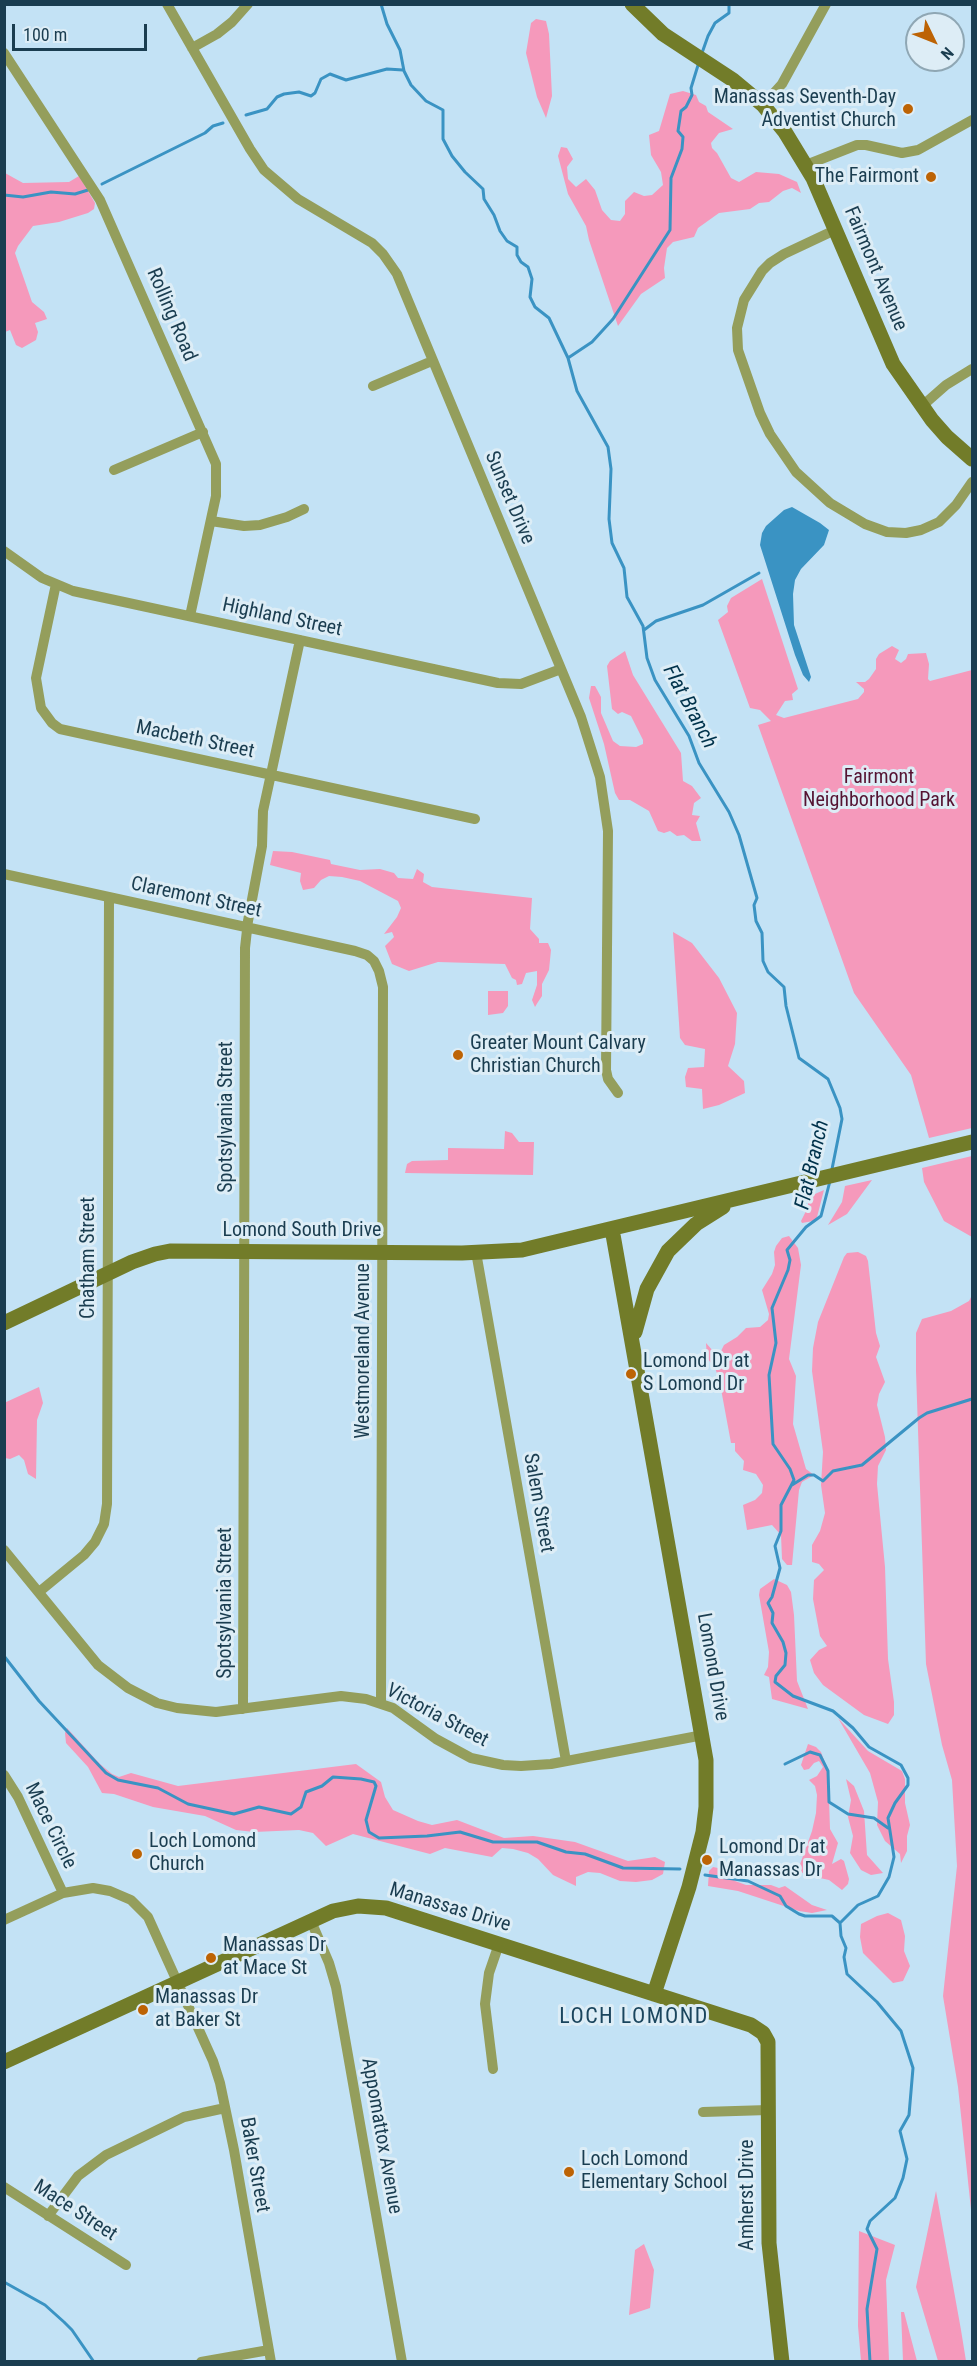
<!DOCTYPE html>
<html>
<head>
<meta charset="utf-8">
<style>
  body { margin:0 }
  #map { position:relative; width:977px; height:2366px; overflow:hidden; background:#c3e2f5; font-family:"Roboto Condensed",sans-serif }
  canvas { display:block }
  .frame { position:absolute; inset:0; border:6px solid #1a3d50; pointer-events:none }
  .north { position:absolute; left:905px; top:12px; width:60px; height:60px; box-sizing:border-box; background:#ddedf6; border:2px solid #8fa7b4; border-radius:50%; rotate:133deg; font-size:16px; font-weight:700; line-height:24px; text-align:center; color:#1a3d50 }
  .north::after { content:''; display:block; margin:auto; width:21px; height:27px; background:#bd6304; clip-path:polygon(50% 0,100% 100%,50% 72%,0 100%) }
  .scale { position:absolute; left:12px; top:24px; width:135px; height:27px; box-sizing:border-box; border:3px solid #1a3d50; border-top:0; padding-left:8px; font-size:18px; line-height:21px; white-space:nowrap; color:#1a3d50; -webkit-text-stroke:4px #ddedf6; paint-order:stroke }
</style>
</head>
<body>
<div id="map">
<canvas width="977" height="2366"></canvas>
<div class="frame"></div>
<div class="north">N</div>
<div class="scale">100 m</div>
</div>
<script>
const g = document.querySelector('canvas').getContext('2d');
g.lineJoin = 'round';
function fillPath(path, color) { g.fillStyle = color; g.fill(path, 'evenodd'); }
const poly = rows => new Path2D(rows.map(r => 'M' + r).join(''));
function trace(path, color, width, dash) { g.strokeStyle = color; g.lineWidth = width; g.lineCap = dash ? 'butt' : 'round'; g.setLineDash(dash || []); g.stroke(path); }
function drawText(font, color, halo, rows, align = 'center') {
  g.font = font + ' "Roboto Condensed",sans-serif'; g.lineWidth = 6; g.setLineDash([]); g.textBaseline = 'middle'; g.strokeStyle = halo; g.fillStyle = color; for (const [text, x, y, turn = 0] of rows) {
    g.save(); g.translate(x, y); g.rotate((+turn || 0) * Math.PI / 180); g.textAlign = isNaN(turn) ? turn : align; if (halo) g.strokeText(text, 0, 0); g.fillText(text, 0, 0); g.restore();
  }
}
fillPath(poly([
  [536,19,546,21,549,34,552,96,546,118,537,97,526,53,531,23],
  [683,91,696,95,699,102,706,106,708,112,733,129,719,133,711,143,712,148,717,153,731,178,739,182,756,172,779,174,797,182,801,193,792,188,783,191,769,202,759,203,750,209,719,213,698,228,694,237,673,242,667,248,664,268,665,278,641,294,618,326,589,240,586,226,568,194,558,156,561,147,567,148,573,159,567,167,568,179,576,187,586,179,595,190,602,210,611,220,620,221,625,214,625,201,634,192,644,196,652,195,663,185,661,172,651,155,649,135,659,131,670,94],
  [5,173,23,183,69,182,79,176,95,203,94,209,88,213,59,222,33,226,18,246,15,253,32,302,44,312,47,319,35,323,38,332,36,340,22,348,16,345,10,330,5,332],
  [762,579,798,689,792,694,793,700,785,701,776,715,784,718,858,699,864,692,864,689,856,682,865,682,869,679,876,669,876,659,879,654,892,646,899,650,895,659,901,663,906,659,908,654,926,653,929,664,928,679,930,681,972,670,972,1128,929,1138,911,1075,854,993,758,725,771,721,760,710,750,708,718,620,728,612,727,606,731,598],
  [625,651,633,675,681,753,683,781,692,786,701,798,694,803,692,815,700,816,696,823,701,841,692,841,684,835,677,836,670,831,664,833,658,831,649,811,630,800,619,800,615,793,604,744,589,698,591,686,595,686,601,697,601,713,613,741,620,746,636,747,643,744,643,740,631,716,622,712,618,714,612,709,607,666,610,661],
  [273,851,292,852,330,860,331,864,360,870,380,869,394,873,398,878,413,879,417,869,424,874,423,882,432,887,532,898,530,929,539,939,539,943,548,943,551,950,549,970,542,984,542,996,538,1002,535,1007,532,1000,537,985,537,971,526,973,522,984,517,985,516,980,512,978,505,964,438,962,409,971,392,964,385,946,394,937,392,932,384,934,397,917,401,908,398,901,360,881,342,877,329,876,321,880,314,888,303,890,300,881,301,873,270,865],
  [673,932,692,943,719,978,737,1013,735,1044,728,1066,744,1081,745,1093,719,1105,703,1109,702,1089,686,1087,685,1077,688,1068,704,1067,705,1049,685,1045,680,1038],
  [488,991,508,991,508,1006,503,1013,488,1015],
  [505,1131,512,1133,519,1142,534,1142,533,1175,405,1173,407,1164,412,1161,448,1160,448,1148,504,1149],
  [972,1156,972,1237,944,1221,924,1182,922,1168],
  [872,1180,847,1214,828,1225,842,1202,845,1186],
  [824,1190,817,1217,813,1221,802,1223,801,1221,808,1207,808,1197],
  [789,1236,798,1248,801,1265,789,1359,796,1376,793,1424,806,1469,814,1475,802,1482,799,1490,792,1565,787,1565,782,1559,781,1535,772,1525,747,1530,743,1505,755,1500,762,1493,763,1485,756,1474,743,1470,744,1461,735,1451,735,1443,731,1443,721,1389,716,1386,718,1376,715,1368,707,1358,706,1343,714,1352,720,1353,724,1345,737,1337,746,1328,760,1327,768,1320,769,1314,762,1290,772,1274,775,1265,774,1252,776,1246,782,1238],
  [858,1252,866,1256,868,1261,876,1333,880,1346,876,1357,885,1382,879,1394,877,1405,885,1437,886,1450,878,1466,877,1484,885,1567,888,1659,894,1702,894,1715,888,1724,864,1715,823,1685,814,1673,810,1660,819,1650,827,1646,820,1636,813,1599,814,1580,824,1570,819,1564,812,1562,812,1545,820,1531,825,1513,821,1485,823,1452,812,1371,813,1348,818,1322,844,1257,847,1253],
  [972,1295,972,2219,958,2087,943,1996,957,1866,952,1780,942,1745,926,1664,916,1371,916,1333,922,1319,951,1311,969,1301],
  [39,1387,43,1403,37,1420,36,1479,28,1474,24,1460,19,1455,10,1459,5,1458,4,1403],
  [774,1579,787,1585,791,1592,794,1615,797,1681,808,1709,772,1699,769,1677,764,1675,768,1667,769,1652,759,1595,760,1589],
  [838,1718,868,1751,902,1771,905,1779,905,1803,910,1825,907,1836,907,1851,901,1863,900,1854,885,1841,877,1825,878,1802,870,1773],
  [67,1728,100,1764,112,1774,119,1777,131,1773,178,1786,356,1764,381,1782,385,1797,393,1810,418,1821,432,1825,457,1820,504,1838,533,1836,575,1842,628,1861,655,1857,665,1862,663,1874,652,1880,636,1882,620,1881,600,1873,588,1872,576,1877,576,1886,553,1875,538,1859,528,1853,513,1849,502,1848,492,1857,445,1848,430,1854,353,1834,326,1846,313,1833,299,1830,254,1832,236,1830,205,1816,153,1807,114,1794,102,1793,88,1767,66,1743,65,1733],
  [808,1744,816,1747,821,1752,828,1771,830,1829,838,1843,832,1864,841,1859,844,1861,849,1879,848,1884,842,1890,829,1880,806,1875,798,1870,812,1831,816,1813,817,1795,815,1786,809,1780,817,1776,823,1767,819,1761,814,1763,809,1769,804,1770,801,1765],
  [846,1779,854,1786,864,1811,867,1855,883,1873,871,1875,861,1870,850,1853,853,1836,848,1817,851,1800],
  [713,1867,723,1869,735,1881,746,1885,771,1885,779,1888,785,1886,812,1905,827,1910,812,1913,799,1911,738,1891,708,1886,709,1871],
  [888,1913,901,1920,905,1936,904,1951,910,1966,903,1981,893,1983,863,1953,860,1937,861,1924,877,1916],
  [936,2191,961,2330,966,2361,938,2361,916,2287],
  [859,2231,895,2245,886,2280,889,2361,861,2361,858,2326],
  [644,2244,654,2270,650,2308,629,2315,635,2250],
  [901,2312,904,2312,917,2361,903,2361]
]), '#f599bb');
fillPath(poly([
  [792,507,820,523,829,530,824,545,801,569,795,580,793,594,794,625,811,677,809,682,803,675,795,655,760,545,762,533,766,526,784,510]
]), '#3a93c3');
trace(poly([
  [381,4,387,24,400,50,404,71,411,85,426,101,443,110,443,139,452,156,465,172,483,189,484,199,494,215,500,231,507,241,517,247,517,255,521,262,528,267,532,279,530,297,535,307,549,318,568,358,577,391,608,447,611,469,609,519,612,543,624,568,627,597,643,626,647,658,655,680,689,736,699,763,729,812,739,835,757,898,754,905,756,921,762,933,763,961,768,972,784,987,786,1006,799,1058,828,1079,840,1108,842,1119,832,1169],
  [702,53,708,36,715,23,729,13,729,4],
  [246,115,267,109,277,97,284,94,299,92,311,96,315,93,321,79,330,74,346,80,387,69,403,70],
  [102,184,205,133,213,126,223,123],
  [4,195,23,197,51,192,75,194,88,190],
  [568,358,592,342,613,319,670,230,671,178,682,149,683,137,678,131,681,111,686,107,692,95,691,88,699,62],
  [644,630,656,621,703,605,759,573],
  [830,1181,821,1216,806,1227,787,1250,790,1260,788,1270,772,1308,776,1343,769,1375,773,1444,790,1469,794,1480,781,1505,781,1531,775,1546,780,1568,772,1597,768,1603,773,1613,772,1623,783,1642,786,1653,785,1665,776,1676,775,1682,793,1696,833,1711,853,1728,869,1747,901,1765,908,1778,908,1785,895,1803,888,1818,894,1857,889,1877,878,1896,858,1905,840,1923,841,1936,846,1948,844,1957,847,1974,877,2002,901,2031,913,2068,909,2115,900,2131,907,2159,903,2178,895,2198,870,2221,867,2229,877,2249,867,2309,870,2362],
  [792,1485,808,1475,814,1475,823,1481,833,1471,862,1465,919,1418,927,1413,972,1399],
  [4,1656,39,1701,106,1773,118,1780,158,1788,188,1804,234,1814,259,1807,291,1814,301,1807,306,1792,322,1786,333,1777,361,1779,374,1782,376,1786,366,1820,369,1832,379,1838,427,1836,460,1832,493,1842,537,1842,566,1852,585,1854,623,1868,680,1869],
  [785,1764,810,1752,820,1755,828,1771,829,1802,848,1814,874,1818,888,1828],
  [705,1875,748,1881,780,1896,786,1906,799,1914,805,1916,832,1916,840,1923],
  [4,2282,45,2305,64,2322,72,2330,94,2362]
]), '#3a93c3', 3);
trace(poly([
  [167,4,250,149,264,170,298,199,372,243,383,254,397,274,581,717,600,777,608,831,606,1070,608,1079,618,1093],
  [192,48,217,34,232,22,248,4],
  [4,53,100,200,216,464,216,496,190,616],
  [763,105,782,84,826,4],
  [806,165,857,145,866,145,902,153,918,150,972,120],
  [835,230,784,254,770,263,762,271,744,300,737,328,738,350,760,413,770,434,796,472,830,503,865,524,887,532,906,533,921,530,939,522,956,505,972,482],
  [373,386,432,361],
  [921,407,946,385,972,369],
  [114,470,203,432],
  [211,521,244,526,260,525,287,517,304,509],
  [4,551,42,578,73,591,498,683,521,684,561,669],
  [56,584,36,678,41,708,52,723,60,729,475,819],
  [4,874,355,951,367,955,374,961,379,971,383,987,381,1703],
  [476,1252,566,1761],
  [4,1550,98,1665,128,1688,157,1703,177,1708,216,1712,341,1696,366,1699,393,1708,436,1739,471,1758,503,1765,521,1766,551,1764,703,1735],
  [39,1592,84,1555,95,1542,104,1524,107,1504,109,897],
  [243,1709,245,948,248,921,262,846,263,811,300,640],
  [4,1775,18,1797,63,1893],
  [4,1920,63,1893,93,1888,110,1891,131,1900,148,1917,213,2061,220,2083,234,2150,271,2362],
  [311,1921,329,1963,336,1987,402,2362],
  [493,2069,485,2004,489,1973,499,1944],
  [703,2112,768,2110],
  [4,2187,126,2265],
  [48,2216,78,2176,106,2155,184,2117,225,2108],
  [201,2362,269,2350]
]), '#949e5c', 10);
trace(poly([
  [632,4,663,34,733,80,763,105,785,132,813,178,893,364,932,420,947,437,972,459],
  [612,1229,706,1760,706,1807,703,1832,689,1887,654,1994],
  [4,1323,132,1262,155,1254,170,1251,462,1253,522,1250,972,1142],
  [635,1332,647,1289,668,1251,696,1224,723,1207],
  [4,2062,333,1911,358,1906,386,1908,751,2025,763,2033,768,2042,769,2243,782,2362]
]), '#727c29', 15);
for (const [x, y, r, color] of [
  [908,109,6,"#bd6304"],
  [931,177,6,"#bd6304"],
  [458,1055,6,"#bd6304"],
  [631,1374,6,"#bd6304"],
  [137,1854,6,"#bd6304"],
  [707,1860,6,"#bd6304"],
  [211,1958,6,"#bd6304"],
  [143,2010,6,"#bd6304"],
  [569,2172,6,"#bd6304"]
]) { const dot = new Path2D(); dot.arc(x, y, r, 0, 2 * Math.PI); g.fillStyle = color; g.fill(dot); trace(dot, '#ddedf6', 2); }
drawText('20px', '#1a3d50', '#ddedf6', [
  ["Manassas Seventh-Day",896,98,"right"],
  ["Adventist Church",896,121,"right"],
  ["The Fairmont",919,177,"right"],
  ["Greater Mount Calvary",470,1044],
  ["Christian Church",470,1067],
  ["Lomond Dr at",643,1362],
  ["S Lomond Dr",643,1385],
  ["Loch Lomond",149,1842],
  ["Church",149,1865],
  ["Lomond Dr at",719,1848],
  ["Manassas Dr",719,1871],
  ["Manassas Dr",223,1946],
  ["at Mace St",223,1969],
  ["Manassas Dr",155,1998],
  ["at Baker St",155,2021],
  ["Loch Lomond",581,2160],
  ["Elementary School",581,2183]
], 'left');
drawText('20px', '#1a3d50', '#ddedf6', [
  ["Fairmont Avenue",875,269,67],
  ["Rolling Road",171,315,67],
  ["Sunset Drive",509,498,67],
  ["Highland Street",282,618,12],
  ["Macbeth Street",195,740,12],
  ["Claremont Street",196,898,12],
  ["Spotsylvania Street",227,1117,-90],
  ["Lomond South Drive",302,1231],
  ["Chatham Street",89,1258,-90],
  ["Westmoreland Avenue",364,1351,-90],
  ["Salem Street",538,1503,80],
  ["Spotsylvania Street",226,1603,-90],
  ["Lomond Drive",712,1667,80],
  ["Victoria Street",437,1716,28],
  ["Mace Circle",50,1826,64],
  ["Manassas Drive",450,1908,17],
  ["Appomattox Avenue",381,2136,80],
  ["Baker Street",254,2165,80],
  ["Amherst Drive",748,2195,-90],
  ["Mace Street",75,2211,33]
]);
drawText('20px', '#551332', '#ddedf6', [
  ["Fairmont",879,778],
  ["Neighborhood Park",879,801]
]);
drawText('italic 21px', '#00324b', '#ddedf6', [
  ["Flat Branch",689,707,62],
  ["Flat Branch",813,1165,-77]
]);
g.letterSpacing = '1.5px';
drawText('22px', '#1a455d', '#ddedf6', [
  ["LOCH LOMOND",634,2017]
]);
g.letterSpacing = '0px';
</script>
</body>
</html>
